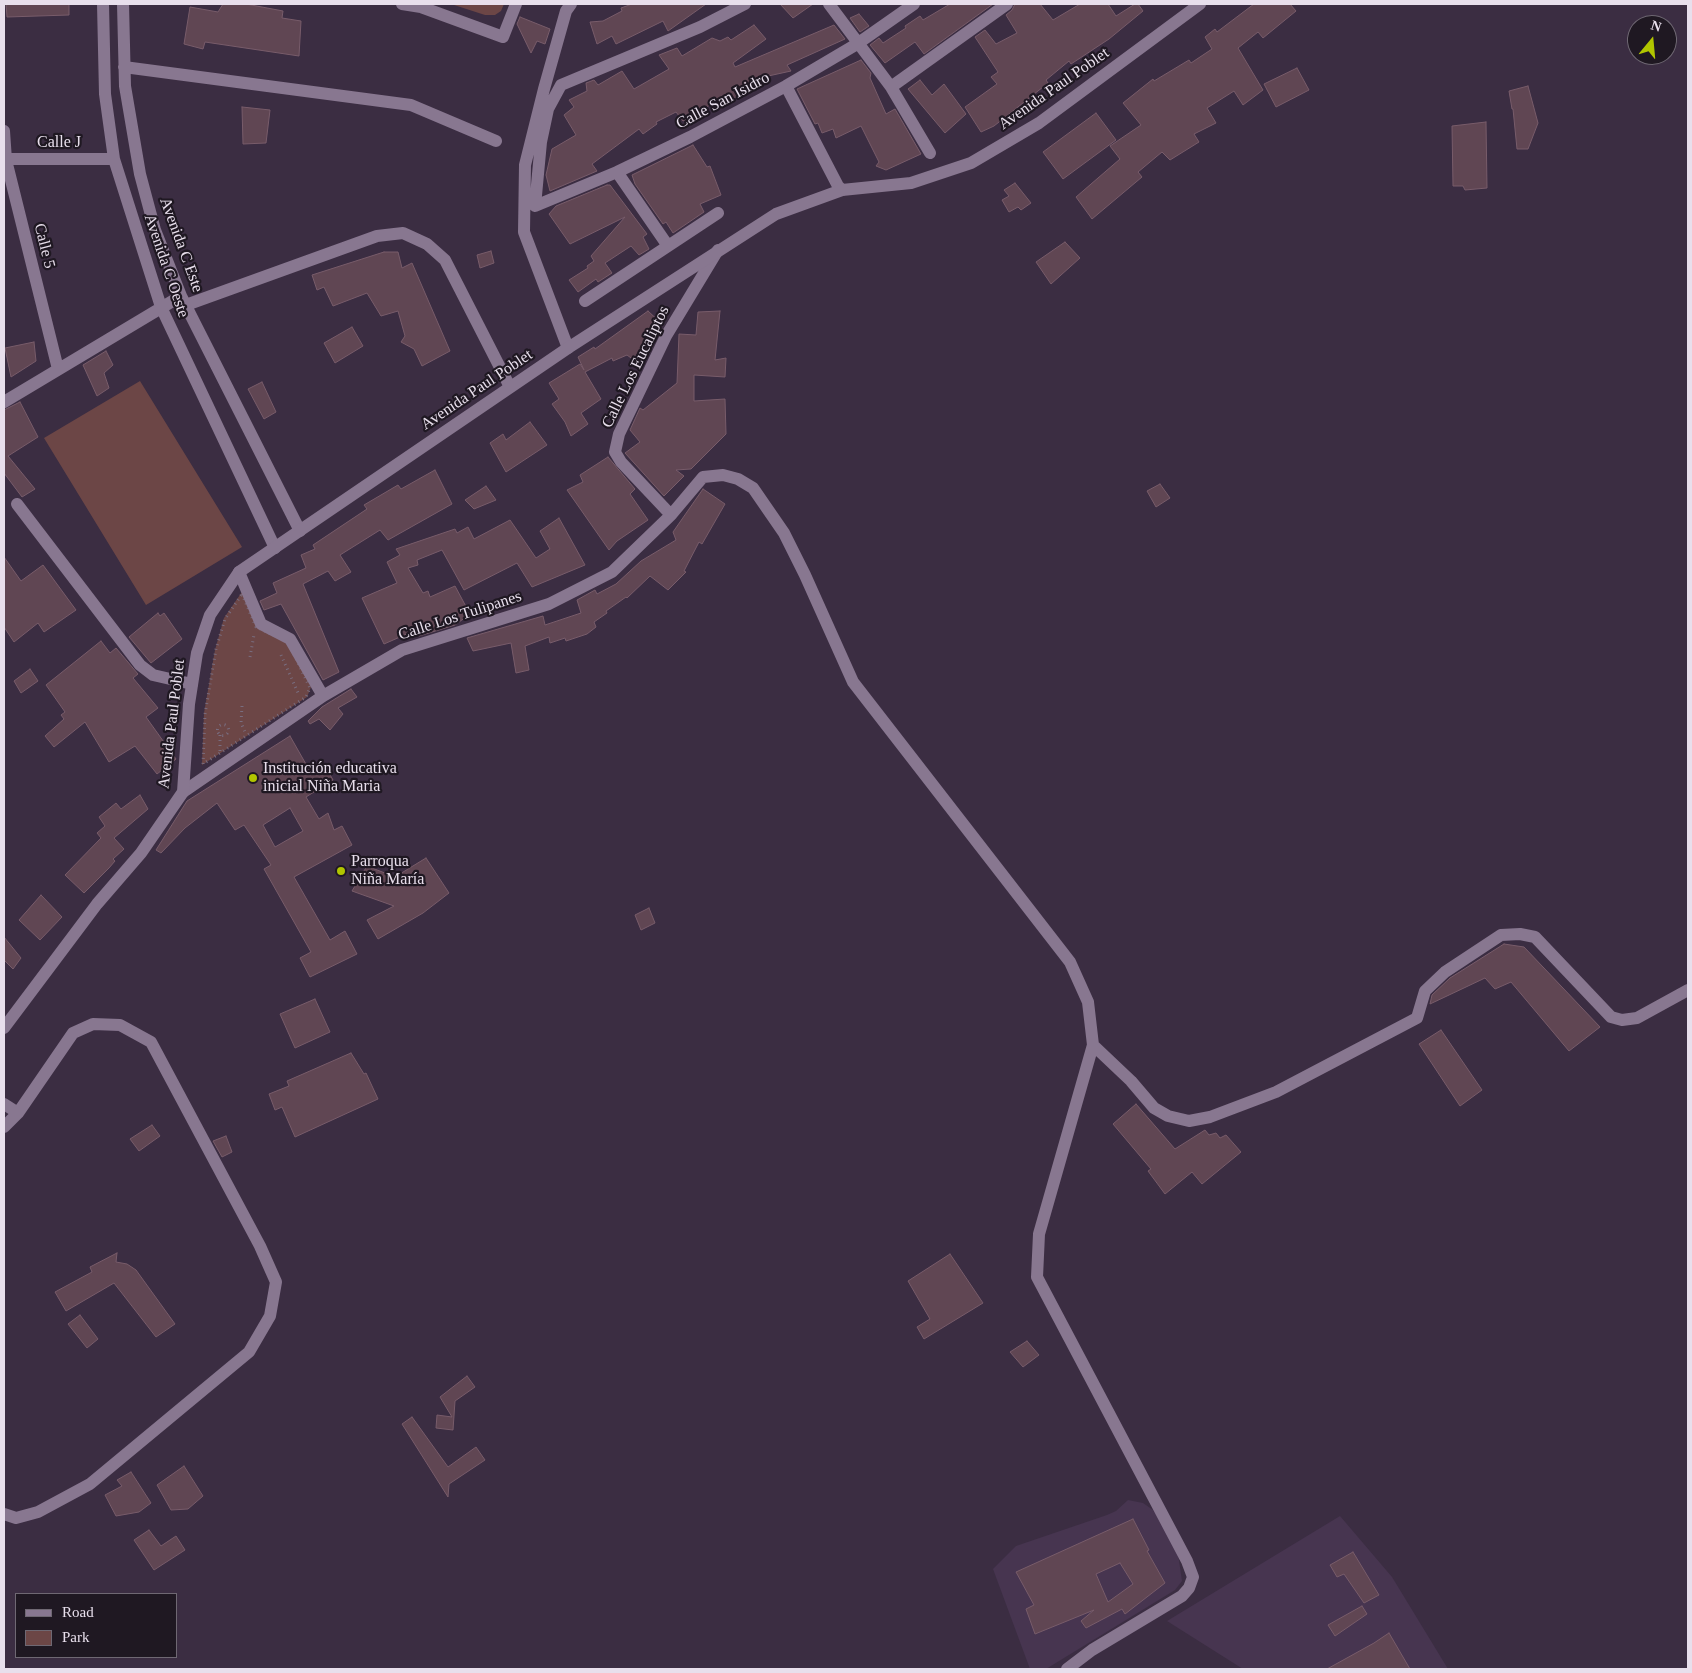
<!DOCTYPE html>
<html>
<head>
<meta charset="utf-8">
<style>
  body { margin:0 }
  #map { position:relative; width:1692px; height:1673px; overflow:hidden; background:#3b2d42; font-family:"Times New Roman",serif }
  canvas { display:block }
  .frame { position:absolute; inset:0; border:5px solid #e8dfec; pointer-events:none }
  .legend { position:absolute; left:15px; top:1593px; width:162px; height:65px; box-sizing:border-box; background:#1f1822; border:1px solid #6f6873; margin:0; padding:6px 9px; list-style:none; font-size:15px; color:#e8dfec }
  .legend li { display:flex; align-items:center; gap:10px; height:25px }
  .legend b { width:25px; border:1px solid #6f6873 }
  .north { position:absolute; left:1627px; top:15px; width:50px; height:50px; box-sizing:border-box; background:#1f1822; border:1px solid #6f6873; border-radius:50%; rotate:17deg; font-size:14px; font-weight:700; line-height:20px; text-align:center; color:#e8dfec }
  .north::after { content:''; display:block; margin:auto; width:18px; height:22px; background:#b1c500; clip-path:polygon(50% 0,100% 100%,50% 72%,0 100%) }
</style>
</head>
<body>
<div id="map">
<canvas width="1692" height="1673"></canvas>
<div class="frame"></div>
<ul class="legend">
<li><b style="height:6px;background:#887790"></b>Road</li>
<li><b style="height:14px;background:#6c4646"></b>Park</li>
</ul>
<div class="north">N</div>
</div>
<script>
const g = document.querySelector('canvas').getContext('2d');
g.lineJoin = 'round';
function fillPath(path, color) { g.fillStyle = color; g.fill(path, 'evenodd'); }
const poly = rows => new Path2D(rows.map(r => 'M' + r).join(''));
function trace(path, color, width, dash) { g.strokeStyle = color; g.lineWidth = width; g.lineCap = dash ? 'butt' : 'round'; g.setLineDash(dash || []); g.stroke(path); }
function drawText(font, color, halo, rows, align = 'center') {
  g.font = font + ' "Times New Roman",serif'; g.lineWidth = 4.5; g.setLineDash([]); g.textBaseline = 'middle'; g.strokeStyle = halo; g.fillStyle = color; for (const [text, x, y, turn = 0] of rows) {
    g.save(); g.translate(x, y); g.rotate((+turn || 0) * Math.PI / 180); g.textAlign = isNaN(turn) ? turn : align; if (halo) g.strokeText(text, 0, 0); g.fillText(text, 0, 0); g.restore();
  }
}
fillPath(poly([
  [1128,1500,1143,1503,1153,1510,1162,1522,1177,1547,1182,1581,1175,1590,1046,1669,1030,1669,993,1569,1016,1546,1107,1515,1116,1511],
  [1340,1516,1392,1577,1448,1669,1243,1669,1167,1621]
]), '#473550');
fillPath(poly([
  [451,4,504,4,501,11,495,15,485,15],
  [140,381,242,547,146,605,44,438],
  [242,592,257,625,289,641,311,687,307,697,202,765,204,713,215,650,224,618]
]), '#6c4646');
const building = poly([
  [6,4,69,4,69,15,7,17,6,4],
  [223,4,246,4,283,11,282,18,301,21,299,56,205,42,203,49,184,44,190,7,218,12,223,4],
  [632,4,706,4,668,31,663,21,616,44,612,36,597,44,590,22,603,21,622,11,621,8,632,4],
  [780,4,813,4,793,18,780,4],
  [950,4,993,4,924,54,915,42,885,63,870,45,879,38,883,43,906,28,905,26,920,16,923,20,950,4],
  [1015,4,1040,4,1053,20,1080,4,1108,4,1116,16,1135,4,1138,4,1143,11,1109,39,1071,64,1069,61,1046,80,1048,83,994,126,981,132,965,107,997,84,991,77,998,72,975,37,985,30,996,44,1017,33,1006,15,1012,10,1015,4],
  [1254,4,1290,4,1296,11,1263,38,1258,32,1238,48,1263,90,1243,105,1234,91,1207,108,1216,123,1194,134,1199,142,1170,160,1162,152,1138,172,1142,177,1092,219,1076,197,1120,159,1110,146,1141,125,1123,103,1153,79,1154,81,1189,60,1191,63,1212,49,1205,37,1215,29,1217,32,1254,4],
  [859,14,869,26,860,32,850,18,859,14],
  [520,17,550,29,545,44,537,41,531,53,517,24,520,17],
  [754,25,766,39,733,63,735,67,834,25,845,39,787,65,791,71,750,80,754,88,728,101,725,96,683,121,676,112,656,122,657,124,643,134,639,129,592,164,597,171,550,191,546,175,552,149,576,135,564,115,574,107,569,100,587,91,586,83,594,80,598,85,622,71,634,89,669,69,659,55,677,48,682,56,712,38,720,41,728,37,731,40,754,25],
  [861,60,871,73,870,78,886,114,895,109,921,154,886,170,876,166,879,162,861,126,836,138,833,129,822,133,818,123,815,124,797,89,861,60],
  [1297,68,1309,90,1276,107,1264,84,1297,68],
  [920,80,932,95,944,84,966,114,945,133,908,89,920,80],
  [1528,86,1538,123,1528,149,1517,149,1513,109,1512,109,1509,91,1528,86],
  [242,107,270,110,266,143,243,144,242,107],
  [1096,113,1116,140,1063,179,1043,152,1096,113],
  [1486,122,1487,188,1465,190,1463,186,1453,186,1452,126,1486,122],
  [693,145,707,167,710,166,721,195,700,204,704,212,673,233,666,222,663,224,635,184,632,175,693,145],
  [1015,183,1031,203,1021,210,1018,207,1009,212,1002,200,1009,196,1004,190,1015,183],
  [607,185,610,185,647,234,643,237,649,249,639,255,631,246,605,263,612,273,598,282,596,279,578,292,569,280,588,268,587,266,594,261,591,256,625,217,570,244,549,214,556,206,607,185],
  [1065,242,1080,258,1051,284,1036,262,1065,242],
  [491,251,494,263,480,268,477,255,491,251],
  [384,252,398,252,402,268,412,263,450,351,422,366,414,349,401,342,405,336,398,311,381,316,367,293,333,306,324,287,317,290,312,275,384,252],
  [648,311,662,324,643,363,638,354,631,358,627,355,613,361,612,358,585,372,601,399,581,413,588,424,571,436,565,422,552,404,559,399,549,383,580,364,584,370,578,357,594,347,595,349,648,311],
  [720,311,715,360,726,358,725,377,694,375,694,401,725,399,726,434,691,469,676,470,684,476,664,496,625,453,640,442,630,430,640,408,643,410,677,383,679,334,696,335,698,312,720,311],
  [352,327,363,346,335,363,324,343,352,327],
  [34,342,36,361,11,377,5,348,34,342],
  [106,351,113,365,104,373,109,388,97,396,83,365,106,351],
  [262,382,276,412,264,419,248,389,262,382],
  [20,402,38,437,8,456,35,489,22,497,4,473,4,410,20,402],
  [530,422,547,445,506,472,490,443,503,434,506,440,530,422],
  [608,457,635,489,630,494,648,520,617,541,609,550,567,490,583,482,580,475,608,457],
  [435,470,452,504,388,540,380,530,340,555,351,572,335,581,328,571,303,584,339,672,323,680,281,604,264,610,260,601,277,593,273,583,306,568,301,555,315,549,313,545,367,509,364,505,398,485,401,489,435,470],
  [1160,484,1170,498,1156,507,1147,491,1160,484],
  [486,486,496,500,474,509,465,500,486,486],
  [703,489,725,504,702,544,699,542,684,571,686,572,668,590,650,576,627,598,626,597,606,611,607,613,594,622,596,627,587,634,566,641,565,638,550,643,549,637,525,646,529,670,516,673,511,643,473,651,467,638,543,616,545,625,581,613,577,600,595,590,597,594,616,584,641,561,676,540,673,532,703,489],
  [559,518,585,565,532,587,517,563,464,590,442,550,417,560,418,565,408,568,423,593,428,591,430,597,455,586,470,614,455,625,419,636,416,630,384,644,362,598,397,583,387,562,400,555,396,549,455,529,457,533,468,527,474,539,510,520,536,558,550,549,540,531,559,518],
  [4,557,21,581,43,565,76,610,44,632,38,623,14,642,4,627,4,557],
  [158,613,160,616,164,613,182,639,151,663,129,637,158,613],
  [101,641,110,653,116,648,138,674,133,678,158,708,146,717,176,759,157,774,135,746,109,762,85,722,54,747,45,736,64,719,61,715,65,712,46,685,101,641],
  [30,669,38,681,21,693,14,681,30,669],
  [351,689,357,697,338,708,343,714,330,730,319,719,310,724,308,721,322,707,351,689],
  [290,736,311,773,324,764,333,780,306,797,319,819,328,813,334,830,342,826,352,845,294,877,330,940,345,931,357,954,310,977,300,958,311,952,264,869,271,865,244,825,235,830,217,803,185,828,161,853,156,850,187,801,290,736],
  [290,808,303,831,275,847,263,825,290,808],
  [140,795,148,809,114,838,124,849,113,859,115,861,109,868,84,893,65,875,101,838,97,833,105,826,99,817,116,803,121,809,140,795],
  [426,858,449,893,423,913,378,939,367,920,394,906,352,891,367,866,395,877,426,858],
  [41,895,62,917,40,940,19,920,41,895],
  [649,908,655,923,641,930,635,915,649,908],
  [4,937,21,958,13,969,4,960,4,937],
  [1504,944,1524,947,1600,1027,1569,1051,1511,982,1495,989,1485,978,1430,1004,1432,995,1450,978,1504,944],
  [315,999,330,1032,295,1048,280,1014,315,999],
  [1441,1030,1482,1090,1460,1106,1419,1044,1441,1030],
  [351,1053,364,1074,366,1073,378,1099,295,1137,282,1107,275,1110,269,1094,289,1086,287,1081,351,1053],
  [1136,1104,1175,1149,1205,1130,1209,1135,1216,1133,1220,1138,1226,1135,1241,1152,1202,1184,1192,1172,1165,1194,1148,1171,1151,1169,1113,1124,1136,1104],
  [152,1125,160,1136,139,1151,130,1139,152,1125],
  [226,1136,232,1152,222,1157,213,1141,226,1136],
  [117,1253,116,1262,127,1264,136,1270,175,1324,156,1337,114,1283,66,1311,55,1292,92,1272,90,1267,117,1253],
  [950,1254,983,1303,924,1339,917,1327,930,1319,908,1281,950,1254],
  [80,1315,98,1339,87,1348,68,1324,80,1315],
  [1027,1341,1039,1355,1023,1367,1010,1352,1027,1341],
  [467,1376,475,1387,455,1401,453,1430,436,1428,437,1415,452,1417,440,1397,467,1376],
  [412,1417,448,1467,476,1447,485,1460,449,1484,448,1497,402,1424,412,1417],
  [184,1466,203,1496,188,1509,171,1510,157,1485,184,1466],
  [131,1472,151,1503,139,1512,116,1516,105,1495,122,1486,117,1480,131,1472],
  [1133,1519,1149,1550,1147,1551,1165,1583,1125,1614,1122,1609,1086,1628,1081,1621,1094,1610,1035,1634,1026,1609,1034,1605,1016,1572,1133,1519],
  [1120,1563,1133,1584,1108,1602,1096,1574,1120,1563],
  [149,1530,161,1546,176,1536,185,1550,154,1570,134,1540,149,1530],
  [1353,1552,1379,1595,1364,1603,1344,1574,1337,1577,1330,1565,1353,1552],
  [1362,1606,1367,1614,1335,1636,1328,1625,1362,1606],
  [1389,1633,1410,1669,1327,1669,1374,1643,1389,1633]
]);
fillPath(building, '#604653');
trace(building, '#785c6a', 1);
trace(poly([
  [242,594,256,627,288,642,310,688,306,697,203,764,205,714,216,649,225,619,242,594],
  [281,655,299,695],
  [250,657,254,635],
  [242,706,241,723,246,734],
  '217.5 730a5.5 5.5 0 1 1 11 0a5.5 5.5 0 1 1-11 0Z',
  [220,751,220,734]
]), '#796d7f', 3, [1, 4]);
trace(poly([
  [103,4,105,94,114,159,161,307,275,548],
  [123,4,125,86,140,174,155,230,181,296,300,531],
  [402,4,421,7,503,37,516,4],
  [745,4,700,27,561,85,548,109,541,142,535,206,617,172,690,137,786,86,857,44,914,4],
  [829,4,891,87,930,153],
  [124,67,411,105,496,141],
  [786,86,838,186,842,190],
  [891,87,1007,4],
  [4,131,6,160,58,369],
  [4,159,114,159],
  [617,172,668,246],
  [585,301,718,213],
  [186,305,377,236,403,233,427,244,445,260,510,387],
  [568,348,524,232,525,165,544,89,566,11,571,4],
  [4,402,181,296],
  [17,504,140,665,153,675,192,684],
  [671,515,621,462,615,452,619,434,666,336,718,250],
  [239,572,261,624,290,639,323,696],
  [183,792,323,696,402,650,549,604,612,572,671,515,703,477,723,475,738,479,753,488,784,533,805,575,853,682,1070,962,1088,1002,1093,1045,1039,1234,1037,1277,1187,1561,1193,1577,1189,1588,1182,1596,1092,1650,1067,1669],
  [1093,1045,1131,1081,1154,1108,1168,1116,1189,1121,1210,1117,1276,1092,1417,1018,1425,991,1445,972,1501,935,1520,934,1535,937,1611,1017,1622,1020,1637,1018,1688,990],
  [4,1104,18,1113],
  [4,1127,18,1113,73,1033,93,1024,120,1025,151,1042,260,1246,276,1282,270,1316,249,1352,90,1484,38,1512,16,1518,4,1514]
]), '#887790', 12);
trace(poly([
  [4,1028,97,904,141,853,183,792,189,704,197,653,210,615,239,572,568,348,776,214,842,190,911,183,971,163,1039,123,1200,4]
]), '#887790', 12);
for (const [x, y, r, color] of [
  [253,778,5,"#b1c500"],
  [341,871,5,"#b1c500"]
]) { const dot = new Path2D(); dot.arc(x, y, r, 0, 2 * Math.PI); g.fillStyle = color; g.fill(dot); trace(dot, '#1f1822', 2); }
drawText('16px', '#e8dfec', '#1f1822', [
  ["Avenida Paul Poblet",1054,89,-35],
  ["Calle San Isidro",723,101,-28],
  ["Calle J",59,143],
  ["Avenida C Este",181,245,70],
  ["Calle 5",44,246,76],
  ["Avenida C Oeste",166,266,71],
  ["Calle Los Eucaliptos",636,367,-64],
  ["Avenida Paul Poblet",477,390,-34],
  ["Calle Los Tulipanes",460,616,-18],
  ["Avenida Paul Poblet",172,724,-83]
]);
drawText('16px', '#e8dfec', '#1f1822', [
  ["Institución educativa",263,769],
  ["inicial Niña Maria",263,787],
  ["Parroqua",351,862],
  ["Niña María",351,880]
], 'left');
</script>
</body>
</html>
